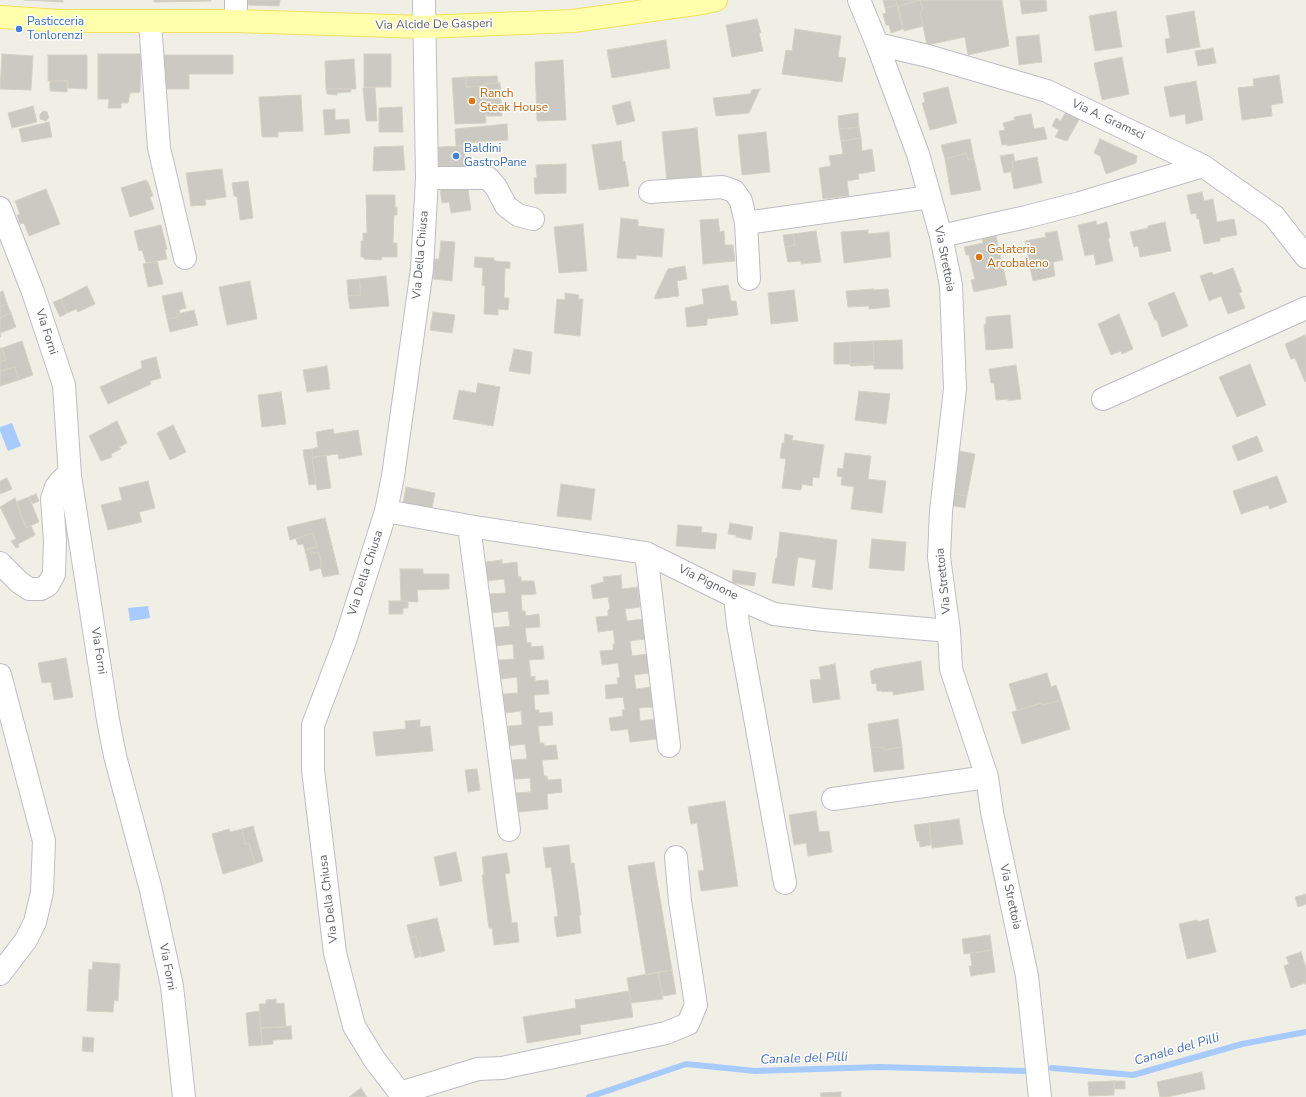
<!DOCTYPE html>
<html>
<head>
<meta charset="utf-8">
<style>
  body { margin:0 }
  canvas { display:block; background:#f0efe6 }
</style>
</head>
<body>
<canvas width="1306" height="1097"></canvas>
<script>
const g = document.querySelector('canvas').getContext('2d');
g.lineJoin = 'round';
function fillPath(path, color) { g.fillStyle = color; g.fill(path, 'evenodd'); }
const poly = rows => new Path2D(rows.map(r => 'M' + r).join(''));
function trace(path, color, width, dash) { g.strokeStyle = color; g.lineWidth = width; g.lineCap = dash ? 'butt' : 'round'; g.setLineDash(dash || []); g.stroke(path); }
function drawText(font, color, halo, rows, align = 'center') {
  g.font = font + ' "Nunito Sans",sans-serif'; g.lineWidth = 3; g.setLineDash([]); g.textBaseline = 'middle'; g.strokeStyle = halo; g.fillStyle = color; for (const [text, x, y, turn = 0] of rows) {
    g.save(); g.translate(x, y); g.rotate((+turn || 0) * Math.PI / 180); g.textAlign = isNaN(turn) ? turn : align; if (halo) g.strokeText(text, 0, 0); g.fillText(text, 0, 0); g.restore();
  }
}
fillPath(poly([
  [12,423,21,446,8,451,0,431,0,427],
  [148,606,150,618,130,621,128,608]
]), '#a7cbff');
trace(poly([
  [1052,1068,1133,1075,1242,1044,1306,1032],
  [589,1097,686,1064,755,1071,879,1067,1026,1071]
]), '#a7cbff', 6);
const building = poly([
  [24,0,63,0,63,2,24,0],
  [154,0,211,0,211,1,154,2,154,0],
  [248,0,280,0,279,6,248,5,248,0],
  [883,0,896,0,897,5,885,8,883,0],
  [896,0,917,0,917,1,898,6,896,0],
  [920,0,923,10,920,12,923,26,904,31,898,6,920,0],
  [920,0,1002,0,1009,46,968,55,965,37,927,45,920,12,923,10,920,0],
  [1020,0,1046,0,1047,11,1022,14,1020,0],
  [897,5,903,29,891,33,889,25,886,25,883,14,886,13,885,8,897,5],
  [1116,11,1122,47,1095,51,1089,16,1116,11],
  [1194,11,1200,47,1167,53,1165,39,1170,38,1166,16,1194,11],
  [757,19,761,33,759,33,763,51,732,57,726,25,757,19],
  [795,29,841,36,838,57,846,58,842,82,782,74,786,50,792,51,795,29],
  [1039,35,1042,62,1019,65,1016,37,1039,35],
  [666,40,670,68,612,78,607,50,666,40],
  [1213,48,1216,63,1198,66,1195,51,1213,48],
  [2,54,33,56,31,90,0,89,2,54],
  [98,54,141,54,140,92,130,93,128,103,121,103,121,108,108,108,109,99,98,99,98,54],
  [364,54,391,54,391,87,364,87,364,54],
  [48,55,87,55,87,89,68,88,68,81,48,81,48,55],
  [160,55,233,55,233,74,189,74,189,89,160,89,160,55],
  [1122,57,1129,94,1102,100,1094,63,1122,57],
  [354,59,356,89,326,89,325,61,354,59],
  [563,60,566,120,537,121,535,62,563,60],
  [1279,75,1283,103,1271,105,1272,116,1242,120,1238,88,1254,86,1253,79,1279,75],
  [497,76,498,83,484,84,484,86,466,87,466,77,497,76],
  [466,77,466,87,484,86,486,123,455,124,452,78,466,77],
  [50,81,68,81,67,92,50,91,50,81],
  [1196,81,1203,120,1186,124,1185,114,1170,117,1164,87,1196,81],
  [500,83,502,116,486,116,484,84,500,83],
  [375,87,377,121,366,121,363,88,375,87],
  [948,87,957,123,930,130,922,103,925,102,923,93,948,87],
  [326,89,351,89,351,92,337,93,337,95,327,94,326,89],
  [760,89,749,113,716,116,713,98,750,94,752,90,760,89],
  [301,95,303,131,278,132,278,137,262,137,259,97,301,95],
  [630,101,635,121,617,125,612,106,630,101],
  [33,106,37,122,12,128,8,113,33,106],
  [402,107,403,132,379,132,379,108,402,107],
  [335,109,335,120,349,119,350,133,325,135,323,110,335,109],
  [43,111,47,112,49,117,46,121,40,119,40,114,43,111],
  [1066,111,1080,118,1067,141,1055,137,1059,130,1052,126,1056,118,1061,121,1066,111],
  [858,113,859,127,839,129,838,116,858,113],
  [1031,114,1034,129,1044,127,1047,139,1007,146,1007,144,1002,145,999,131,1005,130,1003,123,1015,120,1014,117,1031,114],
  [49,122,52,137,22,142,19,129,49,122],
  [507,124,508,140,464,143,464,146,456,146,455,129,507,124],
  [859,127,861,138,841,141,839,129,859,127],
  [697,128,702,178,667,182,662,132,697,128],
  [766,132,770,172,742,175,738,135,766,132],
  [861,138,862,151,872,149,875,171,858,174,859,179,847,181,849,196,823,199,819,168,831,166,829,156,843,154,841,141,861,138],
  [970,139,974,159,968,159,966,153,945,159,941,145,970,139],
  [1100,139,1137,156,1136,163,1106,174,1100,156,1094,153,1100,139],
  [621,141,623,161,625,161,629,186,599,190,592,145,621,141],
  [403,146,405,170,373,171,374,147,403,146],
  [464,146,466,170,439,172,438,147,464,146],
  [966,153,968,159,974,159,981,190,951,195,945,159,966,153],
  [1013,154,1015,161,1012,162,1014,171,1004,173,1000,156,1013,154],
  [1037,157,1042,183,1014,189,1011,172,1014,171,1012,162,1037,157],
  [566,164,566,193,535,194,534,178,537,178,536,165,566,164],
  [222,169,226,197,205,200,206,205,191,206,186,173,222,169],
  [146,180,147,182,148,182,153,196,150,197,154,209,130,217,121,188,146,180],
  [248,181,253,218,240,220,237,197,234,196,232,183,248,181],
  [467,183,471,210,451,213,449,202,442,203,440,189,467,183],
  [46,189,60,224,29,236,24,223,20,224,17,215,20,214,15,201,46,189],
  [1202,192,1204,201,1213,199,1217,222,1234,219,1237,235,1220,238,1220,241,1204,244,1199,219,1197,219,1196,213,1191,214,1187,195,1202,192],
  [366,195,395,195,395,207,397,207,397,215,394,215,393,243,397,243,397,257,382,257,381,260,364,259,364,257,361,257,361,241,363,241,363,233,367,233,366,195],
  [621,218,638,220,638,226,664,229,662,257,636,255,636,259,617,258,621,218],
  [718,219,720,232,724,231,725,245,733,245,735,261,703,264,700,220,718,219],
  [1096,221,1097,225,1107,222,1110,238,1108,238,1113,261,1096,265,1094,254,1085,256,1078,225,1096,221],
  [1165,222,1171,251,1140,257,1138,246,1134,247,1130,232,1148,228,1148,226,1165,222],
  [583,224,587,271,559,273,554,227,583,224],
  [161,225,167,249,165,250,167,259,146,263,142,250,139,251,134,231,161,225],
  [868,230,868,234,889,232,891,257,844,263,841,232,868,230],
  [816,231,821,262,801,264,801,261,788,262,785,247,795,245,793,234,816,231],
  [1057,231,1063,260,1030,267,1025,241,1046,237,1045,233,1057,231],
  [793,234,795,245,785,247,783,235,793,234],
  [996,236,1007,285,974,292,971,280,975,279,969,255,966,255,964,247,983,243,982,239,996,236],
  [441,241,455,242,452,281,433,279,434,259,439,259,441,241],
  [475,257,494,258,494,261,510,262,510,269,505,268,504,298,509,298,508,310,498,309,498,315,484,314,485,286,482,285,483,268,474,267,475,257],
  [157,261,163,284,148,287,143,264,157,261],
  [1053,262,1055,276,1033,281,1030,267,1053,262],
  [685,266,687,279,677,281,679,296,655,299,655,296,668,269,685,266],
  [1233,268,1242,292,1239,293,1245,308,1228,314,1221,296,1209,301,1200,276,1212,272,1213,275,1233,268],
  [386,276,389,306,350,309,348,296,361,295,359,279,386,276],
  [359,279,361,295,348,296,347,280,359,279],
  [250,281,257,319,227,325,219,287,250,281],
  [728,285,731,301,736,301,738,315,707,319,707,325,687,327,685,308,704,304,702,289,728,285],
  [87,286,95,304,78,312,76,309,67,313,61,299,87,286],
  [873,289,873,290,888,289,890,307,869,309,869,306,848,307,846,291,873,289],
  [794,290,798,321,771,324,768,293,794,290],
  [3,291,7,304,0,307,0,292,3,291],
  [182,292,186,308,179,310,180,313,177,314,178,317,167,319,162,296,182,292],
  [1174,292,1188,326,1162,337,1157,320,1155,320,1148,303,1174,292],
  [565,293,579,295,578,299,583,299,580,336,554,333,557,299,565,300,565,293],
  [61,299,67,313,60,317,53,302,61,299],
  [7,304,11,313,0,318,0,307,7,304],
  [194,310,198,325,170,332,167,319,178,317,177,314,194,310],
  [433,312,455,315,452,333,430,330,433,312],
  [11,313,16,327,0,333,1,337,0,337,0,318,11,313],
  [1119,314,1133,349,1122,354,1121,351,1111,355,1098,324,1119,314],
  [1010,315,1013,348,986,350,984,325,986,324,986,317,1010,315],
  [1305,335,1306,338,1306,381,1305,382,1295,358,1291,359,1285,344,1305,335],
  [902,340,903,369,874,369,874,365,851,366,850,364,874,363,873,341,902,340],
  [22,341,33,375,19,380,15,367,0,371,0,362,6,360,2,348,22,341],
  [873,341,874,363,850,364,850,342,873,341],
  [850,342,850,364,834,364,834,343,850,342],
  [0,348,2,348,6,360,0,362,0,348],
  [514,349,532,352,530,374,509,371,514,349],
  [156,357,161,378,150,381,151,384,108,404,100,387,142,368,141,361,156,357],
  [1250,364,1266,405,1237,417,1219,377,1250,364],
  [1016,365,1021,399,1008,401,1008,399,996,400,994,383,991,383,989,369,1016,365],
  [327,366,330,389,307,392,303,370,327,366],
  [15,367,19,380,0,386,0,371,15,367],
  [478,383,500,387,493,426,453,419,459,390,476,393,478,383],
  [859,391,890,394,886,424,855,420,859,391],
  [281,392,286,424,262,427,258,395,281,392],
  [117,421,127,443,119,447,121,449,111,454,112,457,101,461,89,436,117,421],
  [173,425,186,452,170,460,157,433,173,425],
  [333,429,334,434,358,430,362,455,339,459,338,454,313,457,312,449,318,447,316,432,333,429],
  [785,434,793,436,792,440,824,445,819,478,813,477,812,486,802,484,801,490,782,488,786,459,780,458,782,443,784,443,785,434],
  [1257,436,1263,451,1238,461,1232,446,1257,436],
  [312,449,313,457,312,458,316,484,309,485,303,450,312,449],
  [959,451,975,454,967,496,951,493,959,451],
  [845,453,871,456,868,479,886,481,882,513,851,509,854,487,841,485,842,477,837,476,838,468,843,469,845,453],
  [326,455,331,488,317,490,312,458,326,455],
  [1277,476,1287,502,1270,509,1268,505,1241,514,1233,491,1277,476],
  [7,478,12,489,0,494,0,481,7,478],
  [148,481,155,508,139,512,142,522,108,530,101,505,122,500,119,488,148,481],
  [561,484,595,489,591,520,557,516,561,484],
  [406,487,435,493,432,508,403,503,406,487],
  [951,493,967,496,965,508,949,505,951,493],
  [36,494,39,501,32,504,29,497,36,494],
  [29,497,39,522,26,528,16,502,29,497],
  [15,498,26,528,31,525,35,535,18,544,19,547,16,548,11,541,16,539,0,507,15,498],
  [325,518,339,574,323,577,320,565,322,564,318,552,311,554,310,548,317,547,313,533,290,540,287,527,325,518],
  [730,523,753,527,751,540,736,537,736,535,728,534,730,523],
  [678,525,702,527,701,532,717,534,715,549,676,546,678,525],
  [780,532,837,540,832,590,812,587,816,560,798,557,794,586,772,583,776,558,777,558,780,532],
  [313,533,317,547,305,550,303,544,298,545,296,539,313,533],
  [872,539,906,542,904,571,869,568,872,539],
  [310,548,311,554,318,552,322,564,320,565,321,568,310,571,305,550,310,548],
  [502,560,502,564,517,562,518,576,521,577,521,581,534,581,536,594,521,595,522,611,525,611,526,616,539,614,540,627,525,628,527,643,531,642,531,647,543,646,544,659,529,660,531,677,535,676,535,681,548,680,549,694,534,695,535,710,539,710,539,713,552,712,553,725,538,726,540,743,544,743,544,746,556,745,558,759,542,760,544,776,547,776,548,780,561,779,562,792,547,794,548,809,519,812,516,793,531,792,530,778,514,779,512,760,527,759,525,744,509,746,508,726,522,725,521,711,505,713,503,694,518,693,517,677,501,679,499,660,514,659,513,644,496,646,494,628,510,626,508,611,492,613,490,594,506,593,504,579,487,581,486,562,502,560],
  [400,569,423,569,423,574,449,574,449,589,417,590,418,602,401,601,400,569],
  [733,570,756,573,754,586,732,583,733,570],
  [621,575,622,589,638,587,640,607,625,609,627,621,643,619,645,639,630,641,632,656,647,654,649,673,634,675,636,689,651,687,654,707,639,708,640,721,655,719,658,739,630,742,628,729,611,731,609,718,623,716,622,710,625,710,623,697,606,699,605,685,618,684,617,678,620,677,618,663,602,665,600,651,613,650,613,644,615,644,613,630,598,632,596,617,608,616,608,610,610,609,608,597,593,599,591,585,604,582,603,577,621,575],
  [389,601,408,601,408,608,403,608,403,614,389,614,389,601],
  [66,658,73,697,54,700,51,682,42,683,38,663,66,658],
  [921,661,924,690,893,695,893,691,882,692,882,691,877,691,876,683,872,684,870,671,874,670,874,669,921,661],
  [835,664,840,699,813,703,810,680,821,679,819,667,835,664],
  [1047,673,1051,687,1056,685,1061,700,1043,705,1042,703,1017,710,1009,684,1047,673],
  [1061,700,1070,729,1022,744,1012,712,1042,703,1043,705,1061,700],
  [898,719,902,747,884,750,883,747,871,748,868,724,898,719],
  [420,720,420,727,430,726,433,751,376,756,373,732,406,729,405,721,420,720],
  [883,747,884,750,902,747,904,769,874,772,871,748,883,747],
  [477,769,480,790,468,792,465,770,477,769],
  [725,801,738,886,701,891,698,871,704,870,697,823,691,824,688,807,725,801],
  [816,811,819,832,829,831,832,852,808,856,806,843,794,845,789,815,816,811],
  [959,819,963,844,932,848,929,823,959,819],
  [929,823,931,845,920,847,919,841,917,841,914,825,929,823],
  [253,826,263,861,255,864,249,843,245,844,242,829,253,826],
  [229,829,230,832,242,829,245,844,249,843,255,864,223,874,212,834,229,829],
  [569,845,571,863,574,863,581,915,579,915,581,933,557,937,554,917,558,916,551,867,546,868,543,848,569,845],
  [456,852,462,881,440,886,434,857,456,852],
  [507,853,510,873,505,874,512,923,517,922,519,942,494,945,492,928,489,928,482,875,484,875,482,857,507,853],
  [654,862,672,970,646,975,628,866,654,862],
  [1306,894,1306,904,1298,907,1295,897,1306,894],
  [437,918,445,951,421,957,416,936,410,938,407,925,437,918],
  [1208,919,1216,952,1187,959,1179,924,1197,920,1198,922,1208,919],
  [990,935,992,950,964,954,962,939,990,935],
  [416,936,421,956,415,958,410,938,416,936],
  [992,950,995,972,971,976,969,966,972,966,970,953,992,950],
  [1301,952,1306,968,1306,985,1305,983,1291,988,1284,966,1289,964,1286,957,1301,952],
  [93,962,120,964,118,1001,114,1000,113,1012,87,1011,89,969,92,970,93,962],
  [672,970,676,994,663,996,658,972,672,970],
  [658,972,663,999,631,1003,627,978,658,972],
  [629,991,633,1017,580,1025,581,1034,527,1043,523,1017,576,1008,575,1000,629,991],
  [276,999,276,1004,284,1003,286,1027,261,1028,259,1004,266,1004,266,1000,276,999],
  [259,1011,262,1045,249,1046,246,1013,259,1011],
  [291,1026,292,1039,273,1040,273,1044,262,1045,261,1028,291,1026],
  [83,1037,94,1038,93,1052,82,1051,83,1037],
  [1202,1072,1205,1089,1167,1097,1160,1097,1157,1082,1202,1072],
  [1114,1081,1114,1095,1089,1096,1088,1082,1114,1081],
  [1114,1081,1125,1081,1125,1089,1114,1089,1114,1081],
  [361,1088,367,1097,349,1097,361,1088],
  [841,1092,841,1097,821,1097,820,1093,841,1092]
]);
fillPath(building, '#cbcac2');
trace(building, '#d5d2c4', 1);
const minor = poly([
  [236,0,236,21],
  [859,0,877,44,918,154,941,236,951,285,955,389,941,511,939,557,949,631,951,669,987,777,992,812,1027,976,1040,1097],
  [150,22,159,148,185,258],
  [877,44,928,56,1047,91,1203,166,1274,216,1306,257],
  [427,178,488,178,496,187,506,206,518,215,533,219],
  [650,192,722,187,734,191,741,201,746,223,749,279],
  [0,208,33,292,64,385,70,476,108,720,115,756,151,890,172,986,184,1097],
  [746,223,930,197],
  [941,236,1026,217,1080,203,1203,166],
  [1103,399,1306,308],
  [386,511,469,526,646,553,735,597,774,614,823,620,949,631],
  [469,526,509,830],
  [646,553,669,746],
  [0,563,19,582,29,589,41,589,48,585,54,574,55,540,52,499,56,487,59,483,64,478,70,476],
  [735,597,738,624,785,883],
  [0,675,44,841,42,892,35,922,26,940,0,974],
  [833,799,987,777],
  [400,1093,478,1069,502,1068,666,1033,688,1024,696,1005,680,901,676,857],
  [403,1097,374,1059,354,1026,335,953,313,770,313,725,345,641,386,511,393,476,422,269,427,178,424,0]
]);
const major = poly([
  [0,17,60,21,236,21,423,27,573,21,702,3,716,0]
]);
trace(minor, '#bdbec4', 24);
trace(major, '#f3e05c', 24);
trace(minor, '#fff', 22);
trace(major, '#ffffac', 22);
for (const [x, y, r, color] of [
  [19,29,4,"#3f7fe0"],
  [472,101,4,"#e8710a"],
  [456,156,4,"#3f7fe0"],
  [979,257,4,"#e8710a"]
]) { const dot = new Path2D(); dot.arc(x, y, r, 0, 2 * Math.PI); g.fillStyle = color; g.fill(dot); trace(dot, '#fff', 1.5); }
drawText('12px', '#366cbe', '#fff', [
  ["Pasticceria",27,22],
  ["Tonlorenzi",27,36],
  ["Baldini",464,149],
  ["GastroPane",464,163]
], 'left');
drawText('12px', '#5d6066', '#fff', [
  ["Via Alcide De Gasperi",434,25,-1],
  ["Via A. Gramsci",1108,120,25],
  ["Via Della Chiusa",421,255,-85],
  ["Via Strettoia",944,259,79],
  ["Via Forni",46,332,72],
  ["Via Della Chiusa",366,573,-72],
  ["Via Strettoia",944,581,-96],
  ["Via Pignone",708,583,26],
  ["Via Forni",98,651,81],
  ["Via Strettoia",1010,897,78],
  ["Via Della Chiusa",329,899,-97],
  ["Via Forni",167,967,79]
]);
drawText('12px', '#c56008', '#fff', [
  ["Ranch",480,94],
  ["Steak House",480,108],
  ["Gelateria",987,250],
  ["Arcobaleno",987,264]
], 'left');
drawText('italic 13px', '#4770c5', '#fff', [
  ["Canale del Pilli",1177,1050,-16],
  ["Canale del Pilli",804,1059,-2]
]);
</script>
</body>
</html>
